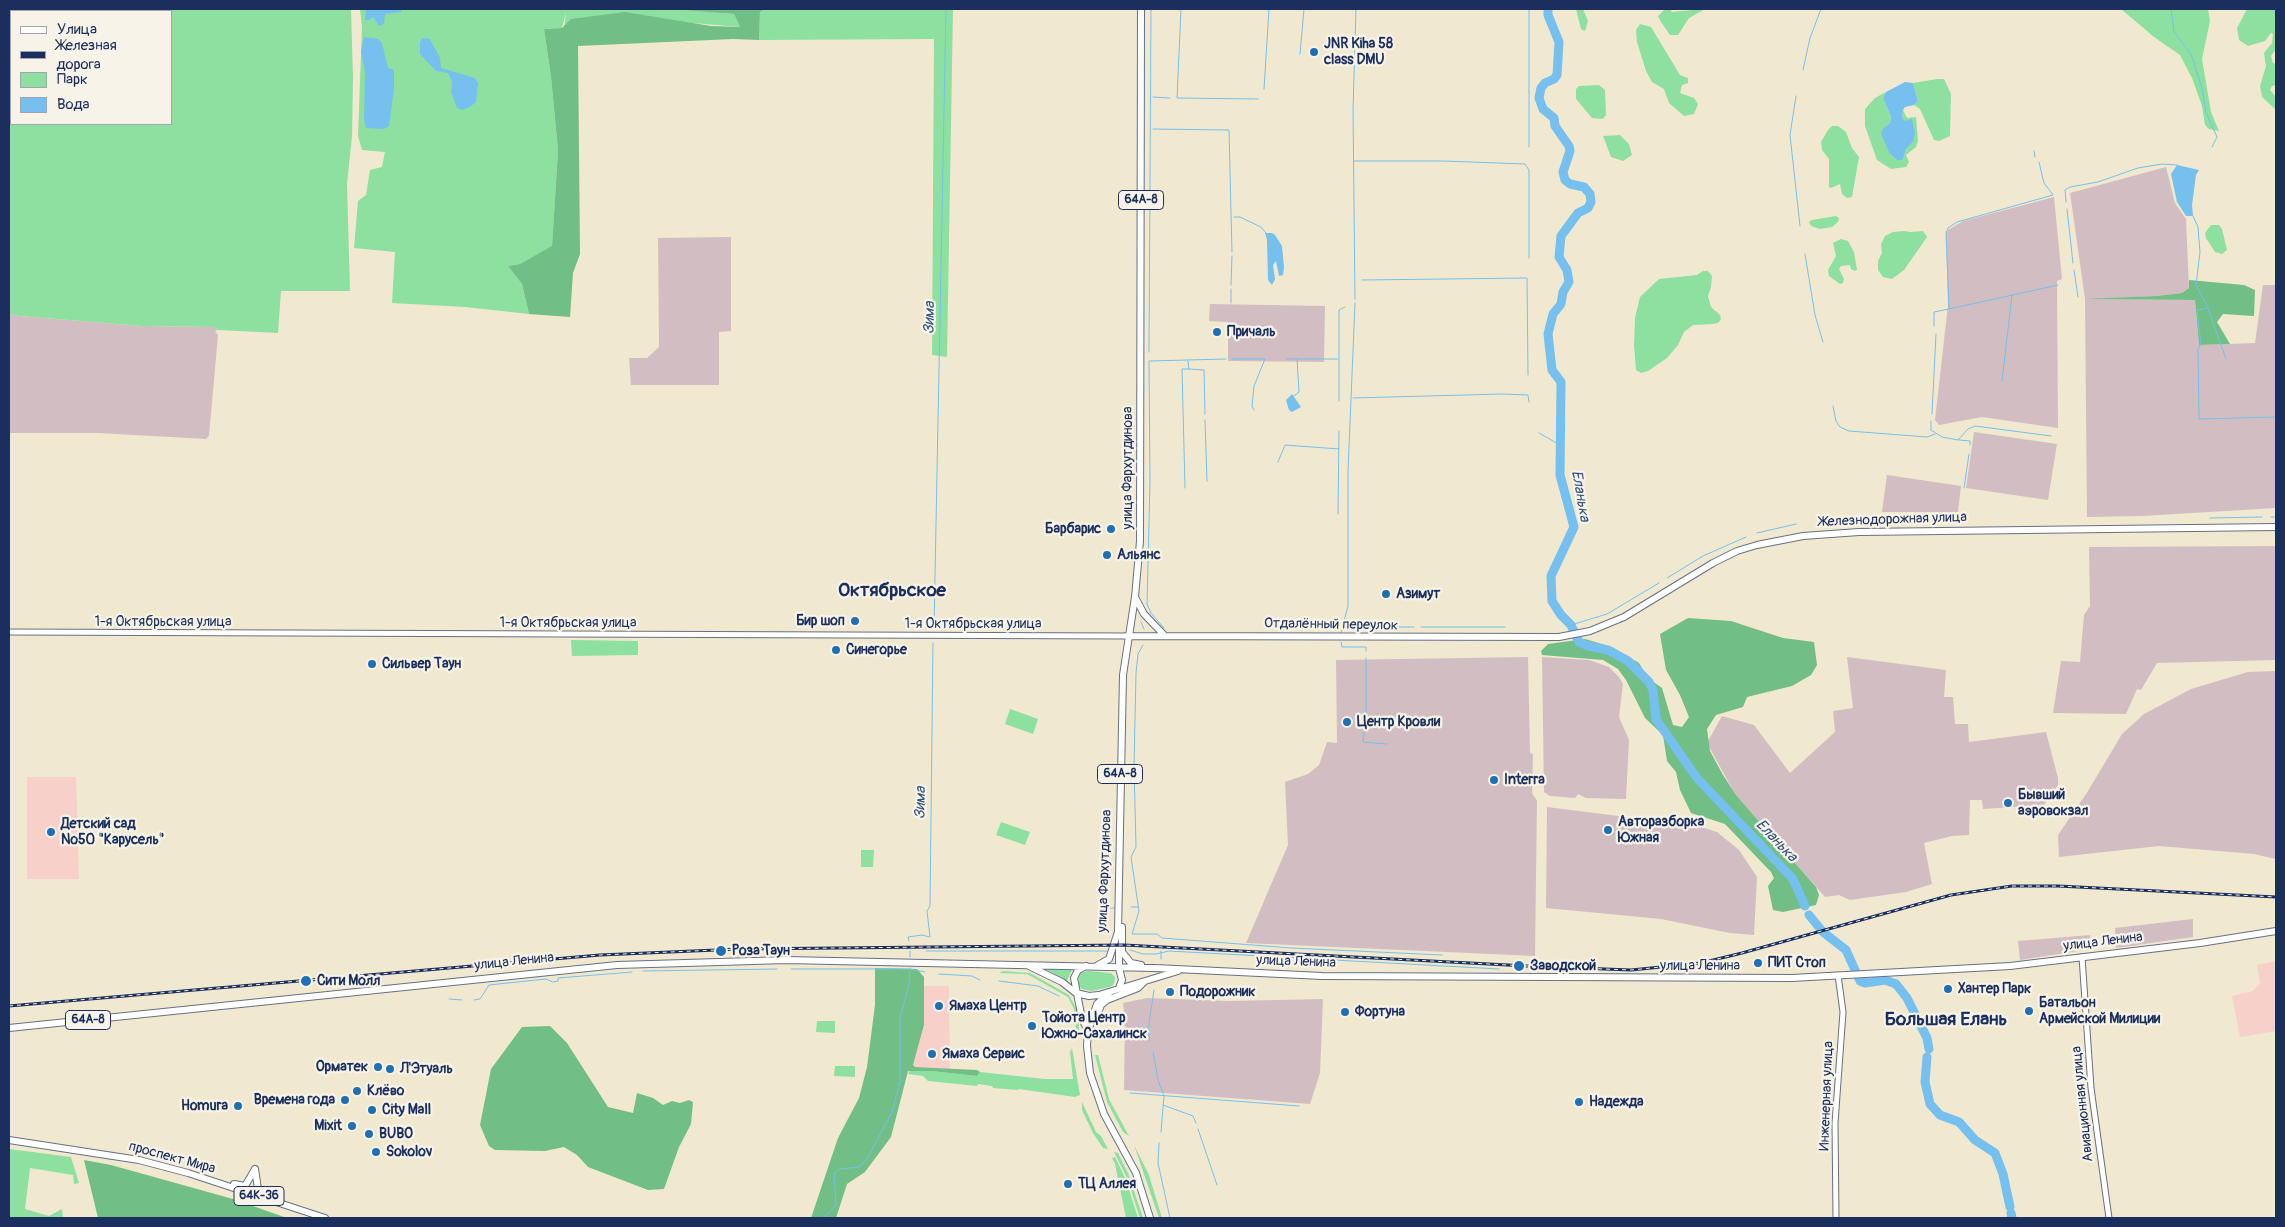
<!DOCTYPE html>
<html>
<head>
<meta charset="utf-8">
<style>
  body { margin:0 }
  #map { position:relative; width:2285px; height:1227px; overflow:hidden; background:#f1e8d0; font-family:Pangolin,sans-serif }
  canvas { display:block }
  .frame { position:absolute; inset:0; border:10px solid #1b2f5e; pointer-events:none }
  .legend { position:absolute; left:10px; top:10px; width:162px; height:115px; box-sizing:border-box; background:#f7f3e8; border:1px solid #9fa5b1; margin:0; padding:6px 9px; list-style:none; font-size:15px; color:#1b2f5e }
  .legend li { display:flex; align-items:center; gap:10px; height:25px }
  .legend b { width:25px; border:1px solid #9fa5b1 }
</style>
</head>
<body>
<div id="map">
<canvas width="2285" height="1227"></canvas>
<div class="frame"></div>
<ul class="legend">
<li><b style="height:6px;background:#fff"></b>Улица</li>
<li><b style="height:6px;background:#1b2f5e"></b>Железная дорога</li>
<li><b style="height:14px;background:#8ee0a1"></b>Парк</li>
<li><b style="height:14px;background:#75c0ee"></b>Вода</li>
</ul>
</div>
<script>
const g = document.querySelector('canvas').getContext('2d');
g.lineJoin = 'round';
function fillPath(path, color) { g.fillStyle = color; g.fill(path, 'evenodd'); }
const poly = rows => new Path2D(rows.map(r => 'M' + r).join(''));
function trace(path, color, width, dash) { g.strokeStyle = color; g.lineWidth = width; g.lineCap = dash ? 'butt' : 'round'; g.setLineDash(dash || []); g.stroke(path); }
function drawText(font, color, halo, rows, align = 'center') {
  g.font = font + ' Pangolin,sans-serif'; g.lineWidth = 4.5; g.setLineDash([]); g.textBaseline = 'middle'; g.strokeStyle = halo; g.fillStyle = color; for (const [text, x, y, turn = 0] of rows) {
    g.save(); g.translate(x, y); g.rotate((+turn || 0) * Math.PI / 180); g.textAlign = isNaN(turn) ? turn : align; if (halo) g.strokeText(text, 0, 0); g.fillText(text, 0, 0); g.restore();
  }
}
fillPath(poly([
  [27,777,76,777,79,879,27,879],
  [2276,961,2276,1031,2240,1037,2232,996,2253,991,2260,983,2257,965],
  [924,986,949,986,950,1069,915,1067,913,1065,924,1025]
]), '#f7d0ca');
fillPath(poly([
  [2166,167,2175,203,2186,219,2189,288,2182,293,2156,296,2099,299,2195,300,2199,345,2255,343,2263,285,2276,285,2276,508,2142,516,2087,517,2085,299,2070,193],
  [2054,197,2062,279,2057,281,2058,428,1982,417,1939,425,1935,420,1948,305,1946,234,1948,230,1963,221],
  [731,237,731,331,719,332,719,385,631,385,629,358,647,358,659,347,658,238],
  [1210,304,1325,306,1324,362,1228,361,1228,322,1209,321],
  [9,314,20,316,141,326,215,327,218,330,215,331,218,335,209,436,206,439,98,433,9,433],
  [1974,432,2057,444,2048,500,1966,488],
  [1887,475,1961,486,1958,512,1882,512],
  [2276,546,2276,660,2157,663,2141,690,2137,689,2126,714,2053,713,2061,661,2080,662,2084,615,2090,606,2089,547],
  [1528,657,1530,753,1533,754,1532,793,1537,801,1535,956,1246,943,1288,845,1285,782,1308,774,1319,765,1327,742,1337,743,1336,660],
  [1542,657,1589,660,1609,667,1619,677,1623,684,1619,717,1629,740,1626,799,1586,798,1578,794,1575,798,1550,796,1544,792],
  [1847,657,1946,670,1944,697,1953,697,1955,724,1968,724,1969,742,2046,732,2058,778,2058,785,2044,805,1983,809,1982,800,1970,800,1969,835,1952,836,1924,843,1932,884,1906,892,1850,900,1839,895,1825,897,1735,794,1707,743,1722,716,1754,725,1790,773,1835,732,1833,711,1853,708],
  [2276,671,2276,859,2254,854,2159,846,2059,857,2058,835,2088,791,2122,734,2144,714,2191,689,2248,672],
  [1547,807,1698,826,1717,832,1739,850,1757,877,1754,935,1730,933,1661,919,1546,908],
  [2193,919,2193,937,2116,948,2115,928],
  [2090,935,2091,949,2020,960,2018,941],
  [1147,998,1229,1001,1323,999,1320,1073,1310,1104,1124,1090,1125,1019,1123,1003]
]), '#d2bec2');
fillPath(poly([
  [9,9,351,9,353,78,352,136,347,184,350,291,281,291,278,333,218,330,215,327,141,326,20,316,9,314],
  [11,11,171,11,171,124,11,124],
  [360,9,669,9,734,14,740,27,680,22,564,30,566,12,562,28,544,29,551,77,558,150,552,247,520,264,508,266,522,284,529,314,465,307,392,303,395,252,354,248,358,201,366,195,370,170,382,167,385,152,362,150,358,136,362,27],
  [765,9,953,9,947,357,932,355,934,39,759,40,760,12],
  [1576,9,1583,9,1588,21,1585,31,1581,29],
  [1665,9,1672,9,1671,12,1705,9,1689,18,1678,35,1670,35,1661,22,1658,16],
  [2121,9,2208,9,2210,21,2202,59,2211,112,2219,131,2209,129,2205,125,2202,106,2192,78,2180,55,2154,37],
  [2247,9,2276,9,2276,49,2271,56,2273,63,2276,64,2276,85,2272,86,2270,90,2276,97,2276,110,2262,97,2260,86,2266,66,2264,53,2272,43,2273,34,2271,33,2265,41,2248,46,2239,40,2237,28],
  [1640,24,1651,27,1680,75,1688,78,1688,83,1682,85,1680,93,1694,98,1698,104,1694,114,1684,116,1669,103,1664,89,1652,82,1646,71,1637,42,1636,30],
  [1937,79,1944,79,1951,94,1950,136,1939,141,1934,140,1920,109,1914,105,1918,101,1913,83],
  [1599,85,1605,90,1606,115,1603,119,1592,118,1576,99,1576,89,1579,86],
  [1886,92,1883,98,1891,117,1890,123,1883,128,1890,154,1897,160,1904,156,1906,149,1913,142,1906,121,1902,118,1903,110,1907,118,1916,117,1918,141,1916,147,1906,155,1909,162,1906,167,1891,169,1877,160,1865,126,1865,109,1875,98],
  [1832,126,1838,126,1846,132,1852,148,1859,157,1852,197,1847,198,1842,194,1840,184,1831,188,1829,187,1829,159,1822,150,1821,142,1828,130],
  [1620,135,1629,144,1632,155,1623,161,1611,157,1603,136],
  [1836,216,1839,218,1838,222,1832,227,1820,229,1811,226,1809,222,1812,220],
  [2211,225,2219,225,2222,229,2227,250,2222,254,2215,252,2206,238,2205,233],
  [1904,231,1911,232,1923,231,1927,237,1904,270,1892,279,1883,277,1878,270,1878,261,1882,253,1881,244,1885,236,1893,232],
  [1841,239,1848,241,1854,252,1857,270,1855,271,1851,269,1850,265,1841,266,1839,269,1844,279,1843,283,1840,284,1829,276,1828,270,1836,256,1833,243],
  [1703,271,1708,271,1712,276,1711,287,1708,296,1711,307,1720,315,1721,319,1718,323,1712,324,1693,325,1684,332,1678,345,1667,358,1648,371,1641,373,1636,370,1634,345,1635,318,1640,297,1659,279,1697,275],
  [571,640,638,641,638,655,572,656],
  [1010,709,1038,719,1033,734,1005,724],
  [1001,822,1030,832,1025,845,996,835],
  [861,850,874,850,873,867,861,867],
  [1044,968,1063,969,1072,970,1067,981],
  [1003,971,1030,973,1069,995,1077,1010,1079,1028,1077,1041,1074,1009,1068,997,1027,974,999,973],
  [1089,971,1111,973,1115,977,1114,984,1110,987,1092,991,1082,989,1078,985,1079,977,1082,972],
  [817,1021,835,1021,835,1033,816,1032],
  [1072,1048,1080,1095,1075,1097,1019,1089,1018,1090,993,1088,992,1086,978,1084,977,1086,928,1081,923,1076,908,1074,910,1070,931,1071,977,1076,980,1072,1045,1079,1073,1079,1070,1052],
  [1095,1055,1098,1055,1109,1099,1129,1136,1123,1132,1107,1102],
  [835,1066,855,1066,855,1077,834,1076],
  [1082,1102,1096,1132,1101,1136,1108,1149,1103,1148,1093,1133,1082,1110],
  [1134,1145,1149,1175,1162,1218,1159,1218],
  [9,1149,71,1157,79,1183,74,1184,73,1175,30,1168,25,1209,49,1216,62,1209,63,1218,9,1218],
  [1114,1152,1118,1153,1128,1173,1143,1218,1140,1218,1127,1178],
  [1115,1157,1126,1180,1138,1218,1126,1218,1115,1164,1112,1158]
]), '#8ee0a1');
fillPath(poly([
  [669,9,765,9,760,12,759,40,733,39,578,46,580,254,573,273,570,317,529,314,522,284,508,266,520,264,552,246,558,150,551,77,544,29,562,28,571,19,625,12,711,26,740,27,734,14],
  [2189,280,2244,285,2255,290,2254,316,2223,314,2217,322,2230,344,2199,345,2195,300,2085,299,2156,296,2182,293,2189,288],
  [1688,618,1731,621,1783,638,1814,642,1817,665,1811,675,1792,686,1747,697,1743,707,1716,715,1707,729,1710,751,1723,775,1736,795,1816,887,1819,895,1816,905,1783,912,1773,910,1768,886,1774,878,1771,872,1725,824,1691,813,1680,790,1676,772,1667,761,1663,735,1645,718,1626,680,1618,669,1603,660,1542,655,1541,651,1548,644,1585,639,1612,647,1639,663,1648,678,1662,688,1673,725,1682,727,1689,717,1680,695,1666,670,1660,634],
  [875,968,917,969,924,977,924,1025,913,1065,915,1067,977,1070,980,1072,977,1076,931,1071,908,1071,891,1137,865,1172,847,1184,836,1218,811,1218,838,1138,859,1098,867,1067,875,1005],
  [550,1026,567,1043,608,1107,633,1113,637,1093,653,1098,663,1105,672,1101,680,1103,689,1100,693,1102,691,1124,679,1147,664,1189,648,1190,588,1167,577,1155,564,1147,545,1151,495,1150,489,1146,480,1125,491,1069,522,1027],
  [84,1160,111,1165,233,1199,287,1218,98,1218]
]), '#72be87');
fillPath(poly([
  [366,9,402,9,401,12,385,14,384,24,379,26,373,17,369,20,365,20],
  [364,37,378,39,382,43,388,68,394,70,394,89,389,126,384,129,366,128,364,119,365,72,361,52],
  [423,38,430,39,440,58,441,68,475,78,478,83,476,102,471,106,463,110,457,108,451,92,452,82,448,73,436,71,420,54,420,42],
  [1905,82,1913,83,1918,101,1914,105,1905,107,1903,110,1902,118,1906,121,1912,119,1915,133,1913,142,1906,149,1904,156,1902,160,1897,160,1890,154,1881,134,1883,128,1890,123,1891,117,1883,98,1886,92],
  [2177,165,2199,170,2196,175,2192,205,2193,216,2186,216,2177,202,2171,174],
  [1265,233,1272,233,1275,235,1282,246,1284,267,1283,275,1279,276,1276,261,1273,265,1275,279,1272,285,1268,280,1267,240],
  [1292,394,1301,407,1292,412,1289,410,1286,400]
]), '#75c0ee');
trace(poly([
  [1181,9,1177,98,1258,99],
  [2171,9,2174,32,2191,54,2202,88,2206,112,2217,137,2212,147],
  [1300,54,1304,9],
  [1803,70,1810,38,1821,9],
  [1264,89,1269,9],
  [1796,96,1790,135,1800,226],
  [1153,97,1170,98],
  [1153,129,1229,130,1232,252],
  [1529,147,1529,9],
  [2034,151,2035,157],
  [1354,161,1443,161,1525,164,1529,170,1529,258],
  [2039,162,2044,183,2053,195,1957,222,1948,228,1946,233,1949,309,2058,285],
  [2066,202,2065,190,2070,187,2098,182,2138,168,2162,164,2177,165],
  [2067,209,2073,263],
  [2193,216,2198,227,2200,252,2196,285,2208,308,2226,359],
  [1234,217,1240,217,1261,227,1266,233],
  [1805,254,1815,315,1823,342],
  [2074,270,2078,297],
  [1362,280,1527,278,1528,375],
  [1231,285,1232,256],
  [1355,299,1353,109,1356,9],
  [1231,303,1231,289],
  [2208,308,2197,310,2201,344,2198,349,2199,419,2276,417],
  [1934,326,1934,312,1949,309],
  [1149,352,1151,9],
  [1232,359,1265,359,1254,386,1252,406,1254,410],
  [1286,359,1338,359],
  [1189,369,1204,370,1205,414],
  [2002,381,2012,295],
  [1294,396,1299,392,1297,359],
  [1353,398,1502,394,1528,395,1529,402],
  [1339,401,1339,310,1345,307],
  [1833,406,1836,421,1840,427,1849,431,1927,437,1935,434],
  [1932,414,1936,334],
  [1205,420,1207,481],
  [1931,421,1931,430,1942,437,1958,440,1968,429,1975,426,2051,436],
  [1539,433,1560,445],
  [1959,440,1970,441,1970,445],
  [1278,462,1285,445,1339,449],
  [1185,488,1182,369,1189,369,1188,361],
  [1964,488,1969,454],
  [1338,514,1339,431],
  [2271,517,2276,517],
  [2210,518,2262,517],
  [1757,533,1796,524],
  [1667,578,1703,556,1746,537],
  [1141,622,1144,629],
  [1571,625,1607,614,1659,583],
  [1344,627,1414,627],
  [1421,627,1505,627],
  [934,628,946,9],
  [1164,628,1151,613,1147,604,1150,481,1149,361,1226,359],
  [1341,633,1348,606,1348,471,1355,303],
  [1341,642,1342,647,1366,647,1366,651],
  [1143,645,1138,654,1136,673,1134,766,1136,847,1131,857,1139,911,1132,934,1157,934,1162,938,1291,948,1442,955],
  [1366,658,1366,715,1363,742,1387,744],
  [1131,907,1138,907],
  [1105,908,1115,908],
  [909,941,908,937,922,935,930,937,927,911,930,906,933,643],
  [1130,950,1143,954,1156,954,1169,951,1499,969],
  [910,951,910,957],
  [926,951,1107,951],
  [1161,959,1161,951],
  [791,969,910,969,925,972],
  [643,971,777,969],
  [939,974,972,976,980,980],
  [999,981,1038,986,1059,996],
  [449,999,462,1000],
  [474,1000,480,999,489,985,546,979,553,982,558,981,558,978,632,972],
  [1150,1041,1148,1031,1154,990],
  [1153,1052,1158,1080,1164,1096,1161,1132],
  [1130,1093,1299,1106],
  [1163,1105,1193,1116,1196,1123],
  [1198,1129,1217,1185],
  [1159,1143,1158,1163,1170,1218],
  [823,1218,836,1205,834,1174,840,1169,859,1167,867,1159,892,1112,900,1082,900,1018,909,984,910,968]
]), '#75c0ee', 1);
trace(poly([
  [1548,9,1548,15,1559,42,1557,75,1554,79,1545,83,1541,88,1539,98,1543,109,1554,118,1555,126,1569,146,1570,151,1563,172,1565,180,1570,184,1584,187,1590,194,1591,202,1588,208,1578,213,1561,236,1559,257,1567,270,1569,282,1563,292,1561,304,1553,314,1548,334,1552,370,1561,382,1560,475,1574,527,1551,576,1552,601,1561,615,1571,625,1579,642,1588,646,1608,650,1628,661,1649,682,1653,690,1656,719,1696,777,1793,879,1805,906],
  [1809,915,1823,932,1846,950,1860,981,1865,983,1885,980,1896,984,1907,998,1927,1038,1929,1049],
  [1927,1057,1925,1082,1930,1104,1940,1115,1959,1122,1975,1140,1995,1153,2003,1174,2010,1207],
  [2011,1213,2012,1218]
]), '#75c0ee', 9);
const minor = poly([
  [9,632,1127,636],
  [2082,957,2091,1088,2109,1218],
  [1836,1218,1835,1123,1843,1012,1838,975]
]);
const major = poly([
  [1135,597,1144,614,1165,636],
  [1127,636,1559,637,1590,631,1624,617,1713,563,1737,551,1757,545,1803,536,1859,532,2276,527],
  [1122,927,1122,952,1131,963,1141,965],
  [1098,965,1109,959,1118,932,1123,675,1135,597,1140,541,1141,9],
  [1029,966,1062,982,1076,993,1089,996,1099,995,1178,971],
  [1086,966,1078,970,1074,978,1082,1019,1088,1031],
  [1119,988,1122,980,1119,968,1119,948],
  [1110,992,1097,1004,1088,1031,1087,1046,1090,1073,1104,1114,1136,1173,1150,1218],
  [1096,1019,1101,1005,1107,1000,1138,988,1144,982],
  [9,1028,617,965,787,960,1155,968,1322,976,1792,978,2010,966,2200,943,2276,931],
  [9,1140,139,1160,188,1173,325,1218],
  [255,1169,258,1189,269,1196],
  [234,1184,245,1186,255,1169]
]);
trace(minor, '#667086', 7);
trace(major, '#667086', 8);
trace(minor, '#fff', 5);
trace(major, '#fff', 6);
const rail = poly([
  [9,1006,600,955,740,949,1124,945,1527,966,1631,970,1701,963,1742,953,1951,895,2012,886,2058,886,2276,897]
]);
trace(rail, '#1b2f5e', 3);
trace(rail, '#f7f3e8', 1, [4]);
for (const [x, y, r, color] of [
  [1314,52,5,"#1f6fb2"],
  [1217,332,5,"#1f6fb2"],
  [1111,529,5,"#1f6fb2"],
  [1107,555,5,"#1f6fb2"],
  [1386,594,5,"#1f6fb2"],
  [855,621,5,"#1f6fb2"],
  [836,650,5,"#1f6fb2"],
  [372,664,5,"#1f6fb2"],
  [1347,722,5,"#1f6fb2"],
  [1494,780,5,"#1f6fb2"],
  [2008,803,5,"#1f6fb2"],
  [1608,830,5,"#1f6fb2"],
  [51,832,5,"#1f6fb2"],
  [721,951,6,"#1f6fb2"],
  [1758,963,5,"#1f6fb2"],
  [1519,966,6,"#1f6fb2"],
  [306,981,6,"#1f6fb2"],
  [1948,989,5,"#1f6fb2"],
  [1170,992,5,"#1f6fb2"],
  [939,1006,5,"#1f6fb2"],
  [2029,1011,5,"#1f6fb2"],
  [1345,1012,5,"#1f6fb2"],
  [1032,1026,5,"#1f6fb2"],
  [932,1054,5,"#1f6fb2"],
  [378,1067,5,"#1f6fb2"],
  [390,1069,5,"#1f6fb2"],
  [357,1091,5,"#1f6fb2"],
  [345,1100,5,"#1f6fb2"],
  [1579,1102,5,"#1f6fb2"],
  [238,1106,5,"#1f6fb2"],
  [372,1110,5,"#1f6fb2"],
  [352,1126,5,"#1f6fb2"],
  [369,1134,5,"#1f6fb2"],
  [376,1152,5,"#1f6fb2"],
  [1068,1184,5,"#1f6fb2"]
]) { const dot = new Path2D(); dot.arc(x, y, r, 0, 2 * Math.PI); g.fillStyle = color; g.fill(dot); trace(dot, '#f7f3e8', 2); }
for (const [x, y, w] of [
  [1141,200,45],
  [1120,774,45],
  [88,1020,45],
  [259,1196,50]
]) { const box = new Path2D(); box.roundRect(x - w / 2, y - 9.5, w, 19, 4); g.fillStyle = '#f7f3e8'; g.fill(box); trace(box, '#1b2f5e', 1); }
drawText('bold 12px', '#1b2f5e', null, [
  ["64А-8",1141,200],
  ["64А-8",1120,774],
  ["64А-8",88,1020],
  ["64К-36",259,1196]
]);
drawText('bold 14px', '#1b2f5e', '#f7f3e8', [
  ["JNR Kiha 58",1324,44],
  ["class DMU",1324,60],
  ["Причаль",1227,332],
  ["Барбарис",1101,529,"right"],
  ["Альянс",1117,555],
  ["Азимут",1396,594],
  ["Бир шоп",845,621,"right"],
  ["Синегорье",846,650],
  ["Сильвер Таун",382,664],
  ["Центр Кровли",1357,722],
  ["Interra",1504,780],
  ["Бывший",2018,795],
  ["аэровокзал",2018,811],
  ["Авторазборка",1618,822],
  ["Южная",1618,838],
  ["Детский сад",61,824],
  ["№50 \"Карусель\"",61,840],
  ["Роза Таун",732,951],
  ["ПИТ Стоп",1768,963],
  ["Заводской",1530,966],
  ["Сити Молл",317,981],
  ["Хантер Парк",1958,989],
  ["Подорожник",1180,992],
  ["Батальон",2039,1003],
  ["Армейской Милиции",2039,1019],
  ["Ямаха Центр",949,1006],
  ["Фортуна",1355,1012],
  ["Тойота Центр",1042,1018],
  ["Южно-Сахалинск",1042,1034],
  ["Ямаха Сервис",942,1054],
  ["Орматек",368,1067,"right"],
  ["Л'Этуаль",400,1069],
  ["Клёво",367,1091],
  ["Времена года",335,1100,"right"],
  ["Надежда",1589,1102],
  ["Homura",228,1106,"right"],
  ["City Mall",382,1110],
  ["Mixit",342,1126,"right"],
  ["BUBO",379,1134],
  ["Sokolov",386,1152],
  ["ТЦ Аллея",1078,1184]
], 'left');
drawText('14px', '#1b2f5e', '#f7f3e8', [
  ["улица Фархутдинова",1128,468,-90],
  ["Железнодорожная улица",1893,520,-2],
  ["1-я Октябрьская улица",163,622],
  ["1-я Октябрьская улица",568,623],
  ["1-я Октябрьская улица",973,624],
  ["Отдалённый переулок",1331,625,1],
  ["улица Фархутдинова",1105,871,-88],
  ["улица Ленина",2103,942,-7],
  ["улица Ленина",514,962,-6],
  ["улица Ленина",1296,962,2],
  ["улица Ленина",1700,966],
  ["Инженерная улица",1827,1096,-88],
  ["Авиационная улица",2083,1104,-96],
  ["проспект Мира",172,1158,15]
]);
drawText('italic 15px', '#325382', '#f7f3e8', [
  ["Зима",930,318,-89],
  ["Еланька",1580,496,80],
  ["Зима",921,803,-89],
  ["Еланька",1776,841,46]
]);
drawText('bold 19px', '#1b2f5e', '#f7f3e8', [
  ["Октябрьское",892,591],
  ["Большая Елань",1946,1020]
]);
</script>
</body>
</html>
